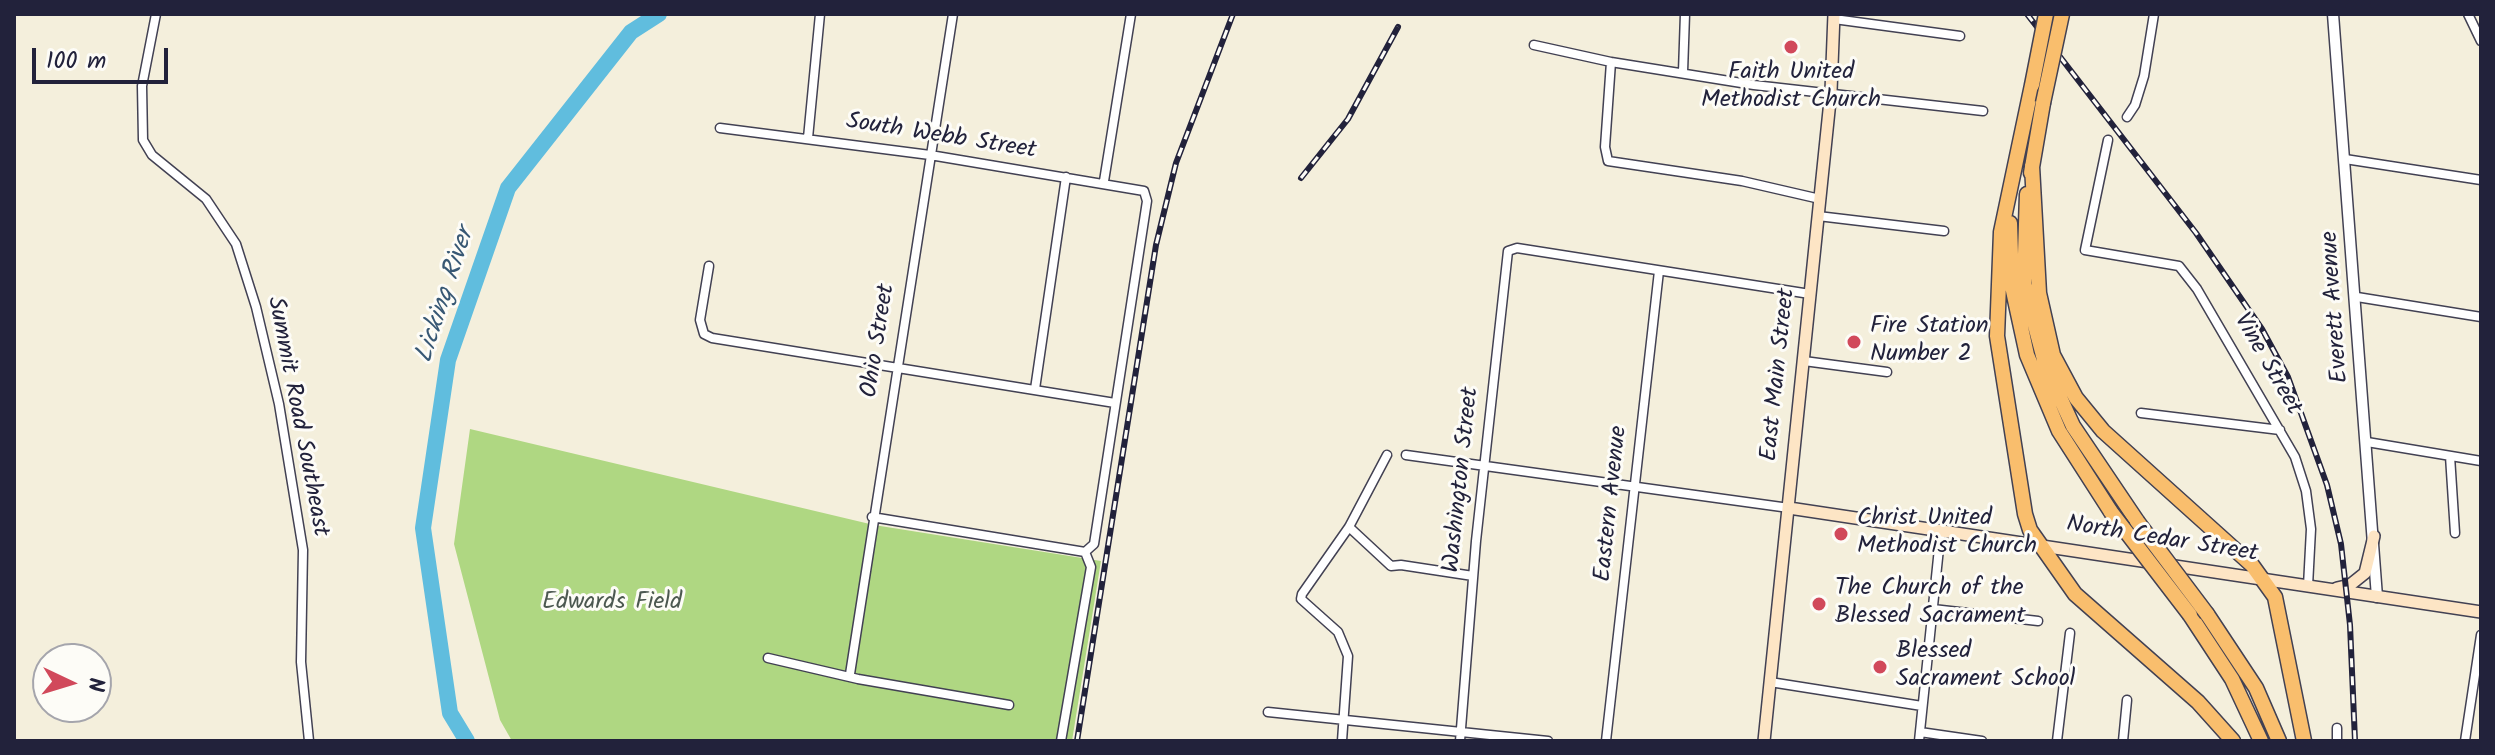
<!DOCTYPE html>
<html>
<head>
<meta charset="utf-8">
<style>
  body { margin:0 }
  #map { position:relative; width:2495px; height:755px; overflow:hidden; background:#f4efdc; font-family:Kalam,sans-serif }
  canvas { display:block }
  .frame { position:absolute; inset:0; border:16px solid #22223b; pointer-events:none }
  .north { position:absolute; left:32px; top:643px; width:80px; height:80px; box-sizing:border-box; background:#fdfcf7; border:2px solid #a5a5ac; border-radius:50%; rotate:94deg; font-size:22px; font-weight:700; line-height:32px; text-align:center; color:#22223b }
  .north::after { content:''; display:block; margin:auto; width:28px; height:36px; background:#d1495b; clip-path:polygon(50% 0,100% 100%,50% 72%,0 100%) }
  .scale { position:absolute; left:32px; top:48px; width:136px; height:36px; box-sizing:border-box; border:4px solid #22223b; border-top:0; padding-left:10px; font-size:24px; line-height:28px; white-space:nowrap; color:#22223b; -webkit-text-stroke:6px #fdfcf7; paint-order:stroke }
</style>
</head>
<body>
<div id="map">
<canvas width="2495" height="755"></canvas>
<div class="frame"></div>
<div class="north">N</div>
<div class="scale">100 m</div>
</div>
<script>
const g = document.querySelector('canvas').getContext('2d');
g.lineJoin = 'round';
function fillPath(path, color) { g.fillStyle = color; g.fill(path, 'evenodd'); }
const poly = rows => new Path2D(rows.map(r => 'M' + r).join(''));
function trace(path, color, width, dash) { g.strokeStyle = color; g.lineWidth = width; g.lineCap = dash ? 'butt' : 'round'; g.setLineDash(dash || []); g.stroke(path); }
function drawText(font, color, halo, rows, align = 'center') {
  g.font = font + ' Kalam,sans-serif'; g.lineWidth = 6; g.setLineDash([]); g.textBaseline = 'middle'; g.strokeStyle = halo; g.fillStyle = color; for (const [text, x, y, turn = 0] of rows) {
    g.save(); g.translate(x, y); g.rotate((+turn || 0) * Math.PI / 180); g.textAlign = isNaN(turn) ? turn : align; if (halo) g.strokeText(text, 0, 0); g.fillText(text, 0, 0); g.restore();
  }
}
fillPath(poly([
  [470,429,874,525,1101,561,1072,741,512,741,500,720,454,544]
]), '#afd782');
trace(poly([
  [467,741,450,713,423,528,448,360,508,188,631,32,659,14]
]), '#60bdde', 16);
const minor = poly([
  [156,14,142,86,143,140,152,155,206,199,236,244,256,307,279,404,303,550,301,662,309,741],
  [2468,14,2481,41],
  [1834,19,1960,36],
  [1534,45,1611,62,1754,85,1983,111],
  [1611,62,1605,147,1608,161,1742,181,1820,199],
  [1683,72,1685,14],
  [2127,117,2135,105,2144,76,2154,14],
  [720,128,930,155,1144,191,1147,201,1094,544,1085,552],
  [808,138,820,14],
  [2108,140,2085,250,2179,266,2197,289,2295,457,2306,491,2311,529,2308,586],
  [2345,159,2481,180],
  [1104,181,1131,14],
  [1818,216,1944,231],
  [709,266,700,320,704,334,712,338,1115,403],
  [2357,297,2481,317],
  [1804,361,1887,372],
  [1035,389,1066,177],
  [2141,413,2280,430],
  [2367,442,2481,461],
  [1406,455,1789,508],
  [2450,456,2455,533],
  [872,517,1085,552],
  [1349,527,1391,566,1401,565,1473,576],
  [1933,609,2038,621],
  [768,658,858,679,1009,705],
  [850,674,953,14],
  [1770,682,1922,706],
  [1268,712,1548,741],
  [2337,728,2337,741],
  [1920,732,1982,741],
  [1061,741,1091,567,1085,552],
  [1342,741,1348,656,1338,632,1301,599,1302,594,1349,527,1387,455],
  [1460,741,1476,541,1508,251,1517,248,1810,294],
  [1606,741,1659,271],
  [1919,741,1941,529],
  [2057,741,2070,633],
  [2123,741,2127,700],
  [2465,741,2481,635]
]);
const tertiary = poly([
  [2333,14,2377,597]
]);
const secondary = poly([
  [1789,508,2481,612],
  [2337,588,2350,585,2365,573,2374,536],
  [1764,741,1831,91,1834,14]
]);
const motorway = poly([
  [2032,85,2001,232,1997,336,2025,514,2030,530,2075,594,2198,702,2233,741],
  [2032,166,2039,293,2053,355,2076,398,2103,431,2252,565,2275,597,2304,741],
  [2031,173,2043,103],
  [2027,194,2024,284,2046,367,2073,426,2137,521],
  [2010,223,2012,286,2027,355,2059,431,2111,512],
  [2207,614,2256,688,2279,741],
  [2190,615,2232,679,2261,741]
]);
trace(minor, '#424153', 11);
trace(tertiary, '#424153', 13);
trace(secondary, '#424153', 14);
trace(motorway, '#424153', 17);
trace(minor, '#fff', 8);
trace(tertiary, '#fff', 10);
trace(secondary, '#fde5c5', 11);
trace(motorway, '#f9be6d', 14);
const rail = poly([
  [2027,14,2196,233,2262,329,2288,377,2327,485,2341,544,2350,625,2355,741],
  [1301,178,1348,119,1398,27],
  [1077,741,1156,245,1176,163,1233,14]
]);
trace(rail, '#22223b', 6);
trace(rail, '#fdfcf7', 3, [9]);
const motorwayBridge = poly([
  [2032,85,2046,14],
  [2043,103,2062,14],
  [2111,512,2190,615],
  [2137,521,2207,614]
]);
trace(motorwayBridge, '#424153', 17, []);
trace(motorwayBridge, '#f9be6d', 14);
for (const [x, y, r, color] of [
  [1791,47,8,"#d1495b"],
  [1854,342,8,"#d1495b"],
  [1841,534,8,"#d1495b"],
  [1819,604,8,"#d1495b"],
  [1880,667,8,"#d1495b"]
]) { const dot = new Path2D(); dot.arc(x, y, r, 0, 2 * Math.PI); g.fillStyle = color; g.fill(dot); trace(dot, '#fdfcf7', 3); }
drawText('24px', '#22223b', '#fdfcf7', [
  ["Faith United",1791,74,"center"],
  ["Methodist Church",1791,102,"center"],
  ["Fire Station",1870,328],
  ["Number 2",1870,356],
  ["Christ United",1857,520],
  ["Methodist Church",1857,548],
  ["The Church of the",1835,590],
  ["Blessed Sacrament",1835,618],
  ["Blessed",1896,653],
  ["Sacrament School",1896,681]
], 'left');
drawText('24px', '#22223b', '#fdfcf7', [
  ["South Webb Street",941,138,9],
  ["Everett Avenue",2337,307,-94],
  ["Ohio Street",880,341,-81],
  ["Vine Street",2266,365,60],
  ["East Main Street",1780,375,-84],
  ["Summit Road Southeast",296,417,79],
  ["Washington Street",1463,480,-84],
  ["Eastern Avenue",1613,504,-84],
  ["North Cedar Street",2162,541,9]
]);
drawText('24px', '#4c5850', '#fdfcf7', [
  ["Edwards Field",612,604]
]);
drawText('italic 26px', '#385874', '#fdfcf7', [
  ["Licking River",447,296,-72]
]);
</script>
</body>
</html>
